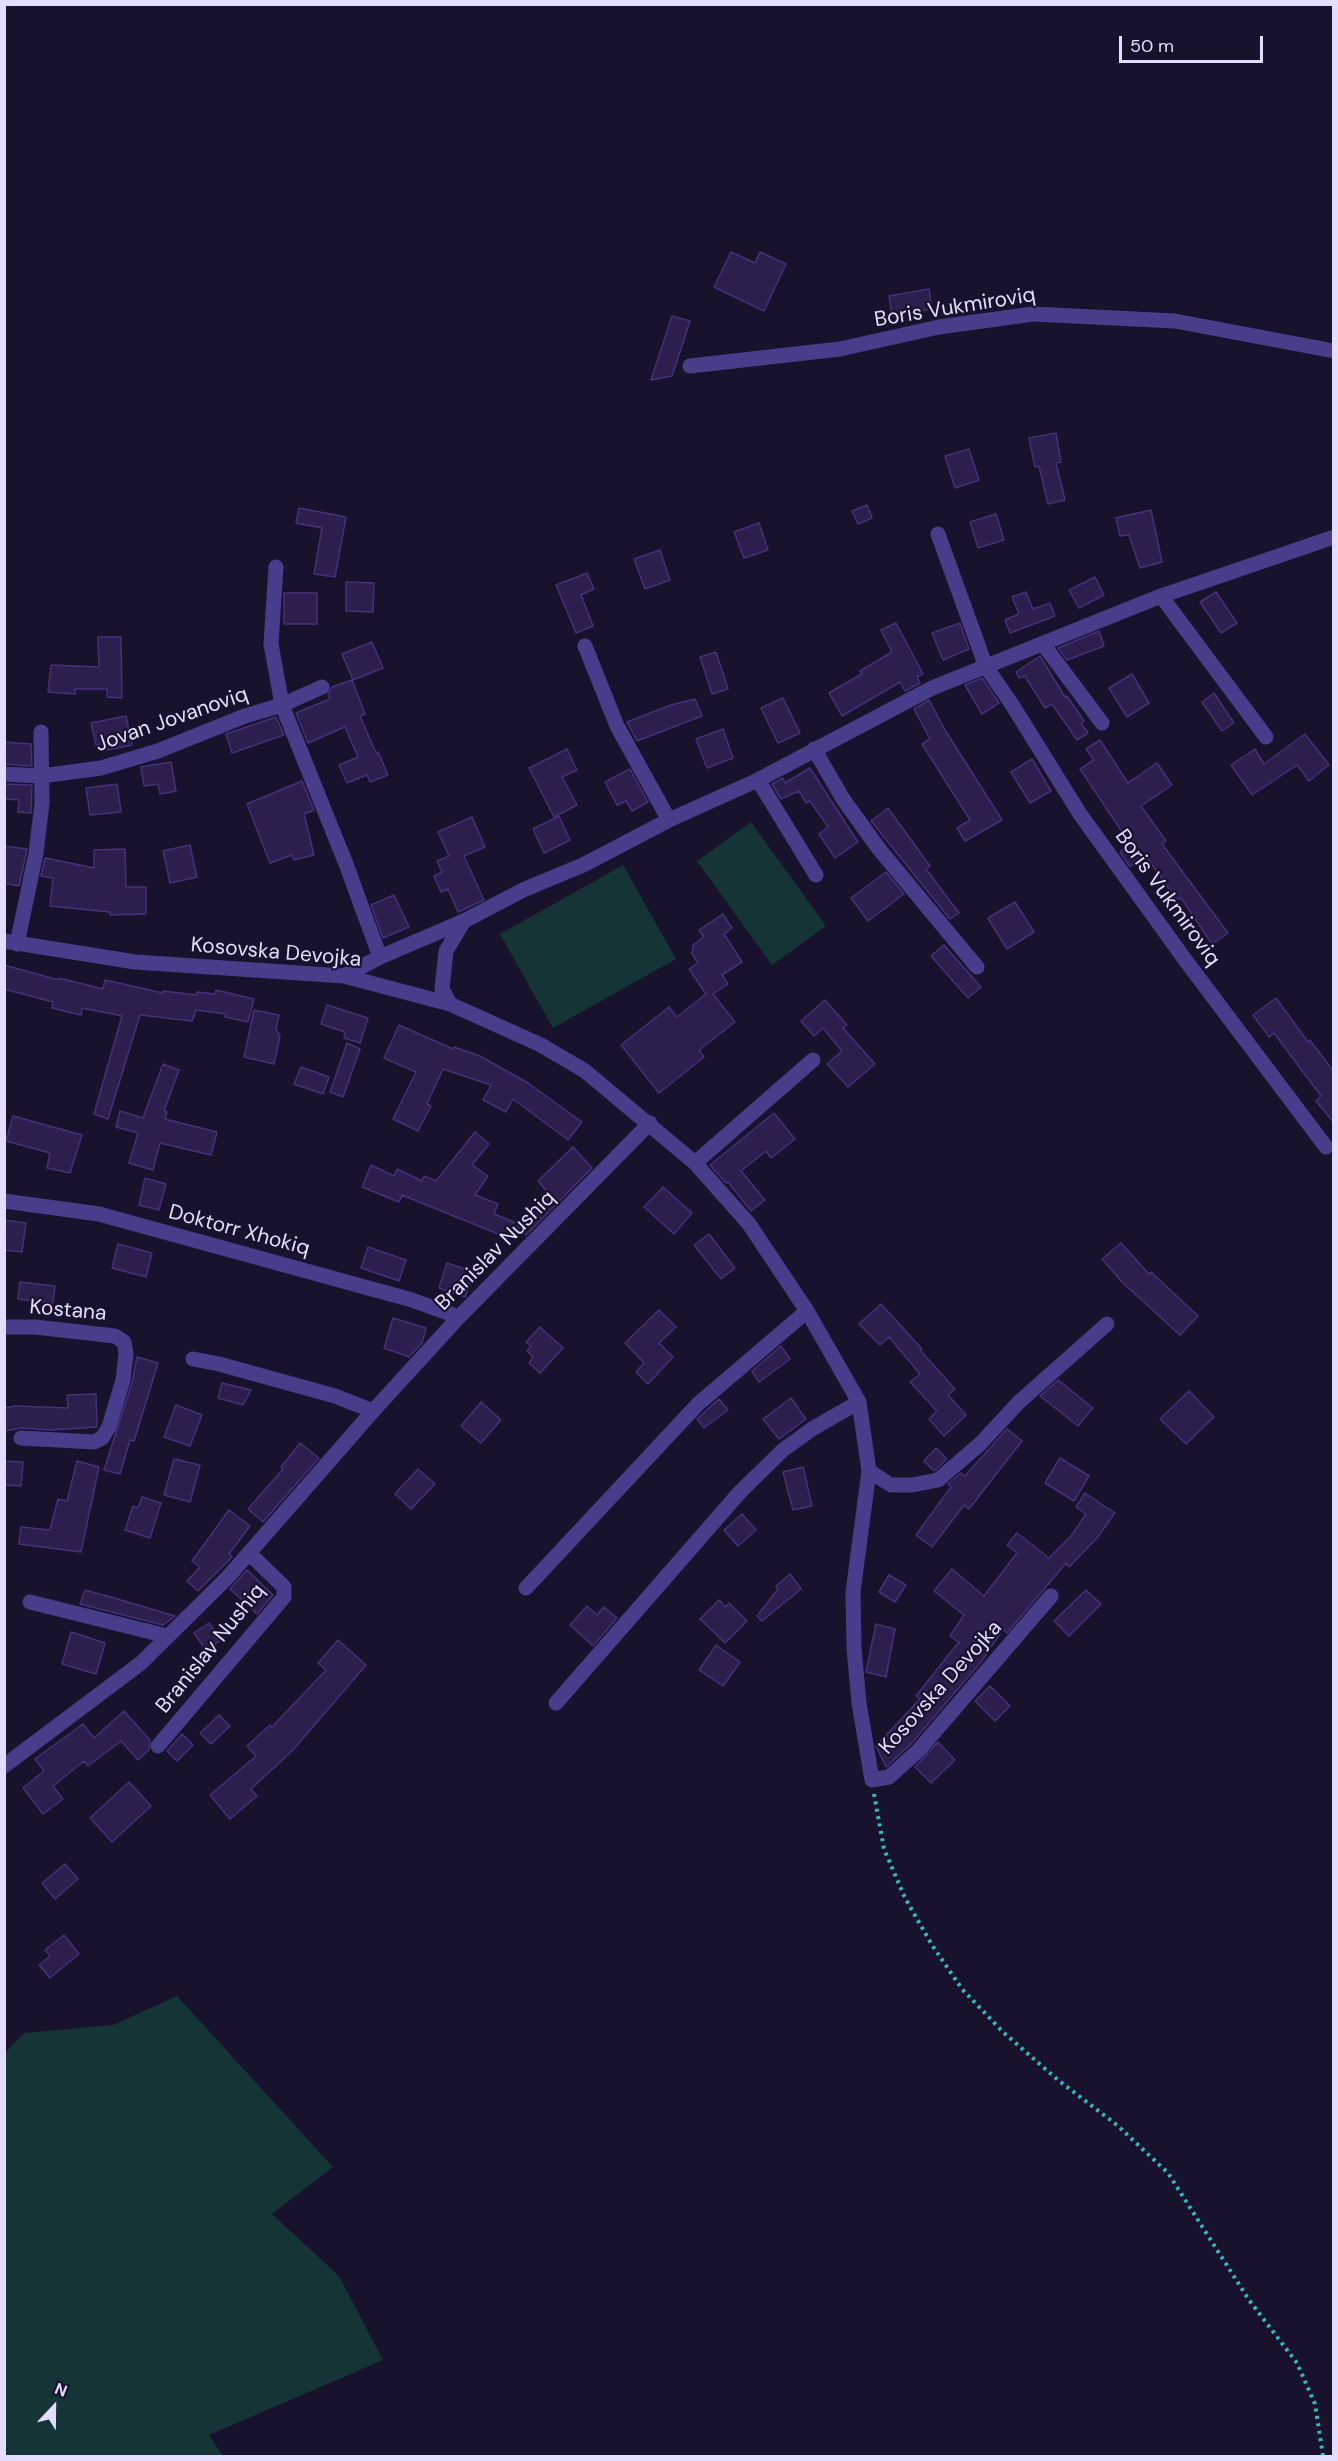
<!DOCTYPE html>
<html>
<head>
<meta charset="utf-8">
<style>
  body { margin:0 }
  #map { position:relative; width:1338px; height:2461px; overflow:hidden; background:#19122c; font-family:"DM Sans",sans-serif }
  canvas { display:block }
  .frame { position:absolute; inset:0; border:6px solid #e4ddff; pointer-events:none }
  .north { position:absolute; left:24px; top:2377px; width:60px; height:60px; -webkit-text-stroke:4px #19122c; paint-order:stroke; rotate:22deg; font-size:16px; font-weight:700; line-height:24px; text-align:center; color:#e4ddff }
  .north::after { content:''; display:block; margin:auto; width:21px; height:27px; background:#e4ddff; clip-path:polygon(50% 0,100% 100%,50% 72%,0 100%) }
  .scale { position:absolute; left:1119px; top:36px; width:144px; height:27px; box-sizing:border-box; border:3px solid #e4ddff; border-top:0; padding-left:8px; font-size:18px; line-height:21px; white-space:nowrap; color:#e4ddff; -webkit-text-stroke:4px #19122c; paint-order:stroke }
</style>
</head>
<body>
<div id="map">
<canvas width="1338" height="2461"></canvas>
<div class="frame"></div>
<div class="north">N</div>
<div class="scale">50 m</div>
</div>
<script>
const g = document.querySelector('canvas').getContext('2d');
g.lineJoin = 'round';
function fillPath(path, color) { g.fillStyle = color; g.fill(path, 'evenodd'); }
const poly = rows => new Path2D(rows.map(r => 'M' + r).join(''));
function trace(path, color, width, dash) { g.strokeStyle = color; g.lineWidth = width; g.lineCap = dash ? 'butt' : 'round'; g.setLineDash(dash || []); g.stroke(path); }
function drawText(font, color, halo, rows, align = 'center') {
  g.font = font + ' "DM Sans",sans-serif'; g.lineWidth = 4.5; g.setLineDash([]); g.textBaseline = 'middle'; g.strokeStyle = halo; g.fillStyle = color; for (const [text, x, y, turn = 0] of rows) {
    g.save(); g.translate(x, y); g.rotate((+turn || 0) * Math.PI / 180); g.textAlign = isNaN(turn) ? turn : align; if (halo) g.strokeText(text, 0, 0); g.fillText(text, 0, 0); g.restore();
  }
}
fillPath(poly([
  [751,822,826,926,772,965,697,861],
  [623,865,676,959,553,1028,500,934],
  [177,1996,333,2167,272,2214,339,2276,383,2360,209,2435,223,2456,5,2456,5,2053,24,2033,113,2025]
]), '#153436');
const building = poly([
  [731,252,755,263,760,252,786,264,764,311,714,287,731,252],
  [929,289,932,309,892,316,889,296,929,289],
  [672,316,690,321,672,376,651,380,672,316],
  [1056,433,1061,462,1056,463,1065,500,1048,504,1039,466,1035,467,1029,438,1056,433],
  [969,449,979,480,955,488,945,456,969,449],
  [867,505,872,518,858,524,852,511,867,505],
  [299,508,346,517,335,577,314,574,322,528,296,523,299,508],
  [1151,510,1162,562,1140,568,1129,535,1120,536,1116,518,1151,510],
  [996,514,1004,540,978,548,970,522,996,514],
  [759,523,768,550,744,558,734,532,759,523],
  [660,550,670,580,645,589,634,559,660,550],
  [587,573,594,589,581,595,593,626,576,633,556,585,587,573],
  [1095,577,1104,595,1079,608,1069,590,1095,577],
  [346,582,374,583,373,612,346,611,346,582],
  [1026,592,1033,609,1050,603,1055,616,1010,633,1005,620,1019,614,1012,597,1026,592],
  [1216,592,1237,623,1221,633,1200,602,1216,592],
  [284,593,317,593,317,624,284,624,284,593],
  [896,623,923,674,917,677,920,683,905,691,900,682,842,716,829,693,862,674,860,671,892,652,881,630,896,623],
  [960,623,969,649,943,660,932,633,960,623],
  [1099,631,1104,646,1067,660,1058,648,1099,631],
  [98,637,121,637,122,698,107,697,107,689,75,689,75,694,48,692,51,665,99,667,98,637],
  [372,642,383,668,353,680,342,654,372,642],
  [716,652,728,689,712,694,700,657,716,652],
  [1040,656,1065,697,1067,696,1084,721,1081,723,1088,733,1077,740,1052,704,1045,708,1025,676,1019,678,1016,672,1040,656],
  [1132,674,1149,703,1127,717,1109,688,1132,674],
  [982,678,999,703,982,714,965,685,982,678],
  [352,680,365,714,360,716,376,753,378,752,388,775,370,782,367,775,347,783,339,765,358,757,345,727,308,743,296,713,330,699,328,694,332,687,352,680],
  [1214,693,1234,723,1222,731,1202,702,1214,693],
  [783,698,800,733,778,743,761,708,783,698],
  [695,699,702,716,637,741,627,722,671,705,695,699],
  [929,700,945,730,1002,820,965,841,957,828,970,820,922,744,930,739,914,709,929,700],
  [126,716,132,745,108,750,107,743,96,745,91,723,126,716],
  [276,717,284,735,232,753,226,734,276,717],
  [723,729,733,758,707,768,696,739,723,729],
  [1305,734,1329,765,1309,781,1297,765,1252,795,1231,765,1255,749,1264,764,1305,734],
  [1100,740,1128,783,1157,763,1172,785,1141,806,1166,841,1162,844,1228,933,1212,944,1181,898,1177,900,1146,856,1130,867,1120,852,1130,844,1080,769,1094,760,1086,749,1100,740],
  [5,742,31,744,32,766,4,764,5,742],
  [567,749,577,770,562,777,577,805,554,817,529,768,567,749],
  [1032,759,1051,791,1030,803,1011,772,1032,759],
  [171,762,176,791,160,794,158,784,144,786,141,767,171,762],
  [810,768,858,842,835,858,819,834,828,827,810,801,806,803,799,791,781,799,772,784,783,778,785,783,810,768],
  [630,769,648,802,632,811,626,801,617,805,605,782,630,769],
  [302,781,314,810,304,814,314,855,294,860,292,855,270,863,247,804,302,781],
  [4,784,32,785,31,813,18,812,19,800,4,799,4,784],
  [117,784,121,812,90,815,86,788,117,784],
  [888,808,930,866,926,869,959,913,950,919,871,821,888,808],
  [559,816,570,840,544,853,533,829,559,816],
  [472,817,485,847,464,856,484,900,458,912,448,889,441,892,434,876,442,872,437,861,449,856,438,832,472,817],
  [190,845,197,877,170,883,163,851,190,845],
  [4,846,27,849,19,886,4,883,4,846],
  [125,849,126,887,146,887,146,914,110,915,110,912,50,906,53,878,41,876,45,858,94,868,94,850,125,849],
  [886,872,904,894,868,921,851,898,886,872],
  [394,895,409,927,383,938,371,905,394,895],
  [1015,902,1034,932,1007,949,988,918,1015,902],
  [723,914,732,928,724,934,742,962,722,975,728,984,713,994,735,1022,699,1050,704,1057,659,1093,621,1045,669,1007,677,1017,706,994,689,969,698,963,692,954,693,945,704,937,699,930,723,914],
  [944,945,981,987,968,998,931,956,944,945],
  [4,965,59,980,59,978,103,989,105,980,163,993,163,991,197,995,197,992,215,994,216,990,254,999,248,1022,225,1017,226,1014,196,1010,192,1021,140,1015,108,1119,94,1114,122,1016,82,1008,81,1015,52,1008,53,1002,4,989,4,965],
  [1276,998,1308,1042,1310,1040,1334,1072,1334,1123,1316,1101,1321,1096,1274,1033,1269,1037,1253,1015,1276,998],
  [825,1000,847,1025,843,1028,875,1064,848,1087,827,1064,842,1051,823,1028,814,1036,801,1021,825,1000],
  [327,1005,368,1018,360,1043,344,1038,345,1032,321,1024,327,1005],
  [254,1010,279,1015,276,1029,280,1036,274,1064,244,1057,254,1010],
  [399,1025,453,1049,454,1047,480,1056,528,1083,582,1122,568,1140,513,1099,506,1112,483,1100,491,1085,443,1069,427,1104,431,1106,418,1131,393,1119,416,1072,384,1058,399,1025],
  [347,1043,360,1049,343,1097,330,1092,347,1043],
  [163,1064,179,1070,164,1111,167,1112,165,1119,217,1132,211,1155,160,1143,153,1170,129,1163,138,1133,116,1127,120,1111,143,1118,163,1064],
  [301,1067,329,1077,323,1094,294,1084,301,1067],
  [774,1113,795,1139,771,1158,766,1151,741,1171,765,1200,751,1211,728,1182,726,1183,710,1165,774,1113],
  [13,1116,82,1135,70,1173,47,1168,50,1153,6,1141,13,1116],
  [475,1132,489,1144,472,1165,488,1176,475,1195,498,1204,494,1214,514,1222,508,1238,402,1195,399,1202,362,1187,371,1165,394,1176,397,1169,422,1181,424,1176,436,1181,475,1132],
  [573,1147,592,1168,526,1235,516,1226,549,1194,538,1181,573,1147],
  [145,1178,166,1184,159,1210,139,1205,145,1178],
  [663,1187,692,1213,674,1234,644,1207,663,1187],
  [4,1220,26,1223,22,1252,4,1250,4,1220],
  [709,1234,735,1268,721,1279,694,1245,709,1234],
  [1121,1243,1149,1274,1151,1272,1198,1316,1180,1335,1123,1283,1102,1259,1121,1243],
  [118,1244,152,1253,146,1277,112,1268,118,1244],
  [368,1247,406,1260,399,1281,361,1268,368,1247],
  [447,1263,474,1272,465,1297,439,1288,447,1263],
  [20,1282,55,1286,53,1303,18,1299,20,1282],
  [881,1304,922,1349,920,1350,955,1389,948,1395,966,1415,944,1436,929,1419,937,1411,910,1382,920,1374,889,1337,880,1345,859,1324,881,1304],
  [659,1310,676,1327,659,1343,673,1357,648,1384,636,1372,644,1363,625,1343,659,1310],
  [393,1318,426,1328,422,1343,409,1357,384,1348,393,1318],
  [540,1327,563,1348,540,1373,529,1363,533,1357,527,1351,531,1346,526,1342,540,1327],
  [781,1346,790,1359,759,1382,752,1371,781,1346],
  [137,1357,158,1363,134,1441,130,1440,120,1474,104,1470,132,1383,137,1357],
  [1058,1380,1093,1408,1078,1426,1040,1396,1058,1380],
  [222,1383,251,1390,243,1405,218,1398,222,1383],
  [1189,1391,1214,1417,1186,1444,1160,1419,1189,1391],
  [96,1394,97,1427,51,1430,22,1428,4,1431,4,1408,15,1406,68,1408,67,1395,96,1394],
  [791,1398,806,1419,779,1439,763,1419,791,1398],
  [719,1399,728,1410,704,1428,697,1419,719,1399],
  [481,1402,501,1420,481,1443,461,1426,481,1402],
  [176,1405,202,1415,190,1446,164,1437,176,1405],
  [1007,1429,1022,1441,969,1509,964,1505,932,1547,916,1535,951,1487,948,1484,961,1473,965,1476,1007,1429],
  [300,1443,319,1458,263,1522,248,1509,283,1469,281,1467,300,1443],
  [936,1448,947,1459,934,1471,924,1461,936,1448],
  [1060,1458,1089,1476,1074,1501,1045,1483,1060,1458],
  [174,1459,200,1465,190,1502,164,1495,174,1459],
  [4,1461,23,1462,21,1486,4,1485,4,1461],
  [77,1461,99,1467,81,1552,19,1544,21,1527,50,1530,58,1499,67,1501,77,1461],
  [803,1467,812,1506,793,1510,783,1472,803,1467],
  [418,1469,435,1484,411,1509,395,1494,418,1469],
  [1085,1493,1115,1513,1097,1538,1069,1567,1066,1563,1007,1633,1003,1629,981,1662,911,1744,886,1767,876,1746,920,1699,916,1696,958,1643,960,1643,950,1636,964,1615,934,1591,952,1569,984,1596,1017,1553,1007,1545,1017,1533,1049,1558,1071,1536,1086,1514,1076,1507,1085,1493],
  [142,1497,161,1503,150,1538,125,1530,133,1506,138,1508,142,1497],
  [229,1510,250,1526,229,1554,232,1557,198,1591,187,1581,200,1567,192,1561,229,1510],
  [742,1514,756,1530,738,1546,724,1530,742,1514],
  [247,1570,273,1595,257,1614,230,1589,247,1570],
  [790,1574,801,1589,762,1621,757,1616,778,1589,776,1586,790,1574],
  [889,1575,906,1585,895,1602,879,1592,889,1575],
  [85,1590,114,1598,175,1616,163,1625,80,1604,85,1590],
  [1086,1590,1101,1604,1069,1636,1054,1621,1086,1590],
  [719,1600,726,1607,729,1603,747,1621,725,1643,700,1619,719,1600],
  [587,1606,597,1615,604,1607,617,1618,593,1646,570,1625,587,1606],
  [209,1623,221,1640,206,1650,194,1633,209,1623],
  [876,1624,895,1629,886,1677,866,1672,876,1624],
  [71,1632,105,1643,96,1674,62,1664,71,1632],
  [338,1640,366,1665,293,1750,251,1789,257,1796,230,1819,210,1795,256,1756,247,1746,270,1725,272,1727,326,1670,318,1663,338,1640],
  [716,1645,740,1662,723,1686,699,1670,716,1645],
  [990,1686,1010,1706,995,1721,975,1701,990,1686],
  [124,1711,150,1740,149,1750,138,1760,121,1741,88,1766,84,1761,53,1786,63,1799,43,1814,23,1788,44,1771,35,1759,83,1724,94,1738,124,1711],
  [219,1715,230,1726,211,1744,200,1733,219,1715],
  [182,1734,193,1745,177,1761,167,1751,182,1734],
  [938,1742,955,1760,931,1783,915,1767,938,1742],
  [129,1782,151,1806,112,1842,90,1818,129,1782],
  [65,1864,78,1879,55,1899,42,1883,65,1864],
  [64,1935,79,1954,50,1978,39,1965,50,1956,45,1950,64,1935]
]);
fillPath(building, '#2c1e4d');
trace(building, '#453079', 1.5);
trace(poly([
  [874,1794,884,1849,905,1898,932,1945,962,1989,1003,2032,1058,2080,1117,2125,1168,2173,1249,2300,1297,2363,1315,2404,1323,2456]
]), '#32babe', 4, [3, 4.5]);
trace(poly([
  [690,366,840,349,939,327,1033,314,1175,321,1334,351],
  [938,534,986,667,1011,703,1080,814,1186,961,1326,1147],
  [276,567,271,644,282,705,346,864,380,957],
  [1161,596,1266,737],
  [1043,644,1102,723],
  [585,646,617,726,669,820],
  [814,749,843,799,879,849,977,967],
  [4,774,41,776,101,768,158,751,245,716,282,705,322,687],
  [758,780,816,875],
  [4,941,135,962,344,976,450,1004,541,1045,585,1071,695,1163,749,1224,807,1311,859,1402,869,1471,853,1592,854,1648,859,1703,872,1780,889,1777,918,1751,1051,1596],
  [17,944,36,853,42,803,41,732],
  [344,976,380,957,464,921,523,890,583,865,669,820,758,780,932,688,1161,596,1334,537],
  [450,1004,442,989,446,951,464,921],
  [695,1163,813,1060],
  [4,1201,99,1214,412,1300,459,1317],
  [4,1327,35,1327,115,1336,124,1342,126,1354,123,1380,109,1427,102,1438,94,1442,21,1438],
  [193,1359,219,1364,335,1396,373,1411],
  [869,1471,891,1485,912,1485,938,1480,980,1444,1019,1402,1107,1324],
  [526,1588,698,1404,807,1311],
  [30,1602,167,1636],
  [556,1703,740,1492,783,1450,812,1429,859,1402],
  [158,1746,284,1597,284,1587,249,1553],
  [4,1766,141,1663,228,1577,373,1411,459,1317,650,1123]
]), '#473d8b', 15);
drawText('21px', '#e4ddff', '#19122c', [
  ["Boris Vukmiroviq",955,308,-9],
  ["Jovan Jovanoviq",172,720,-19],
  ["Boris Vukmiroviq",1167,898,54],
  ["Kosovska Devojka",276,953,5],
  ["Doktorr Xhokiq",239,1231,15],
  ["Branislav Nushiq",496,1251,-45],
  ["Kostana",68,1311,5],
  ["Branislav Nushiq",211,1649,-51],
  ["Kosovska Devojka",941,1688,-48]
]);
</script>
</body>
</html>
